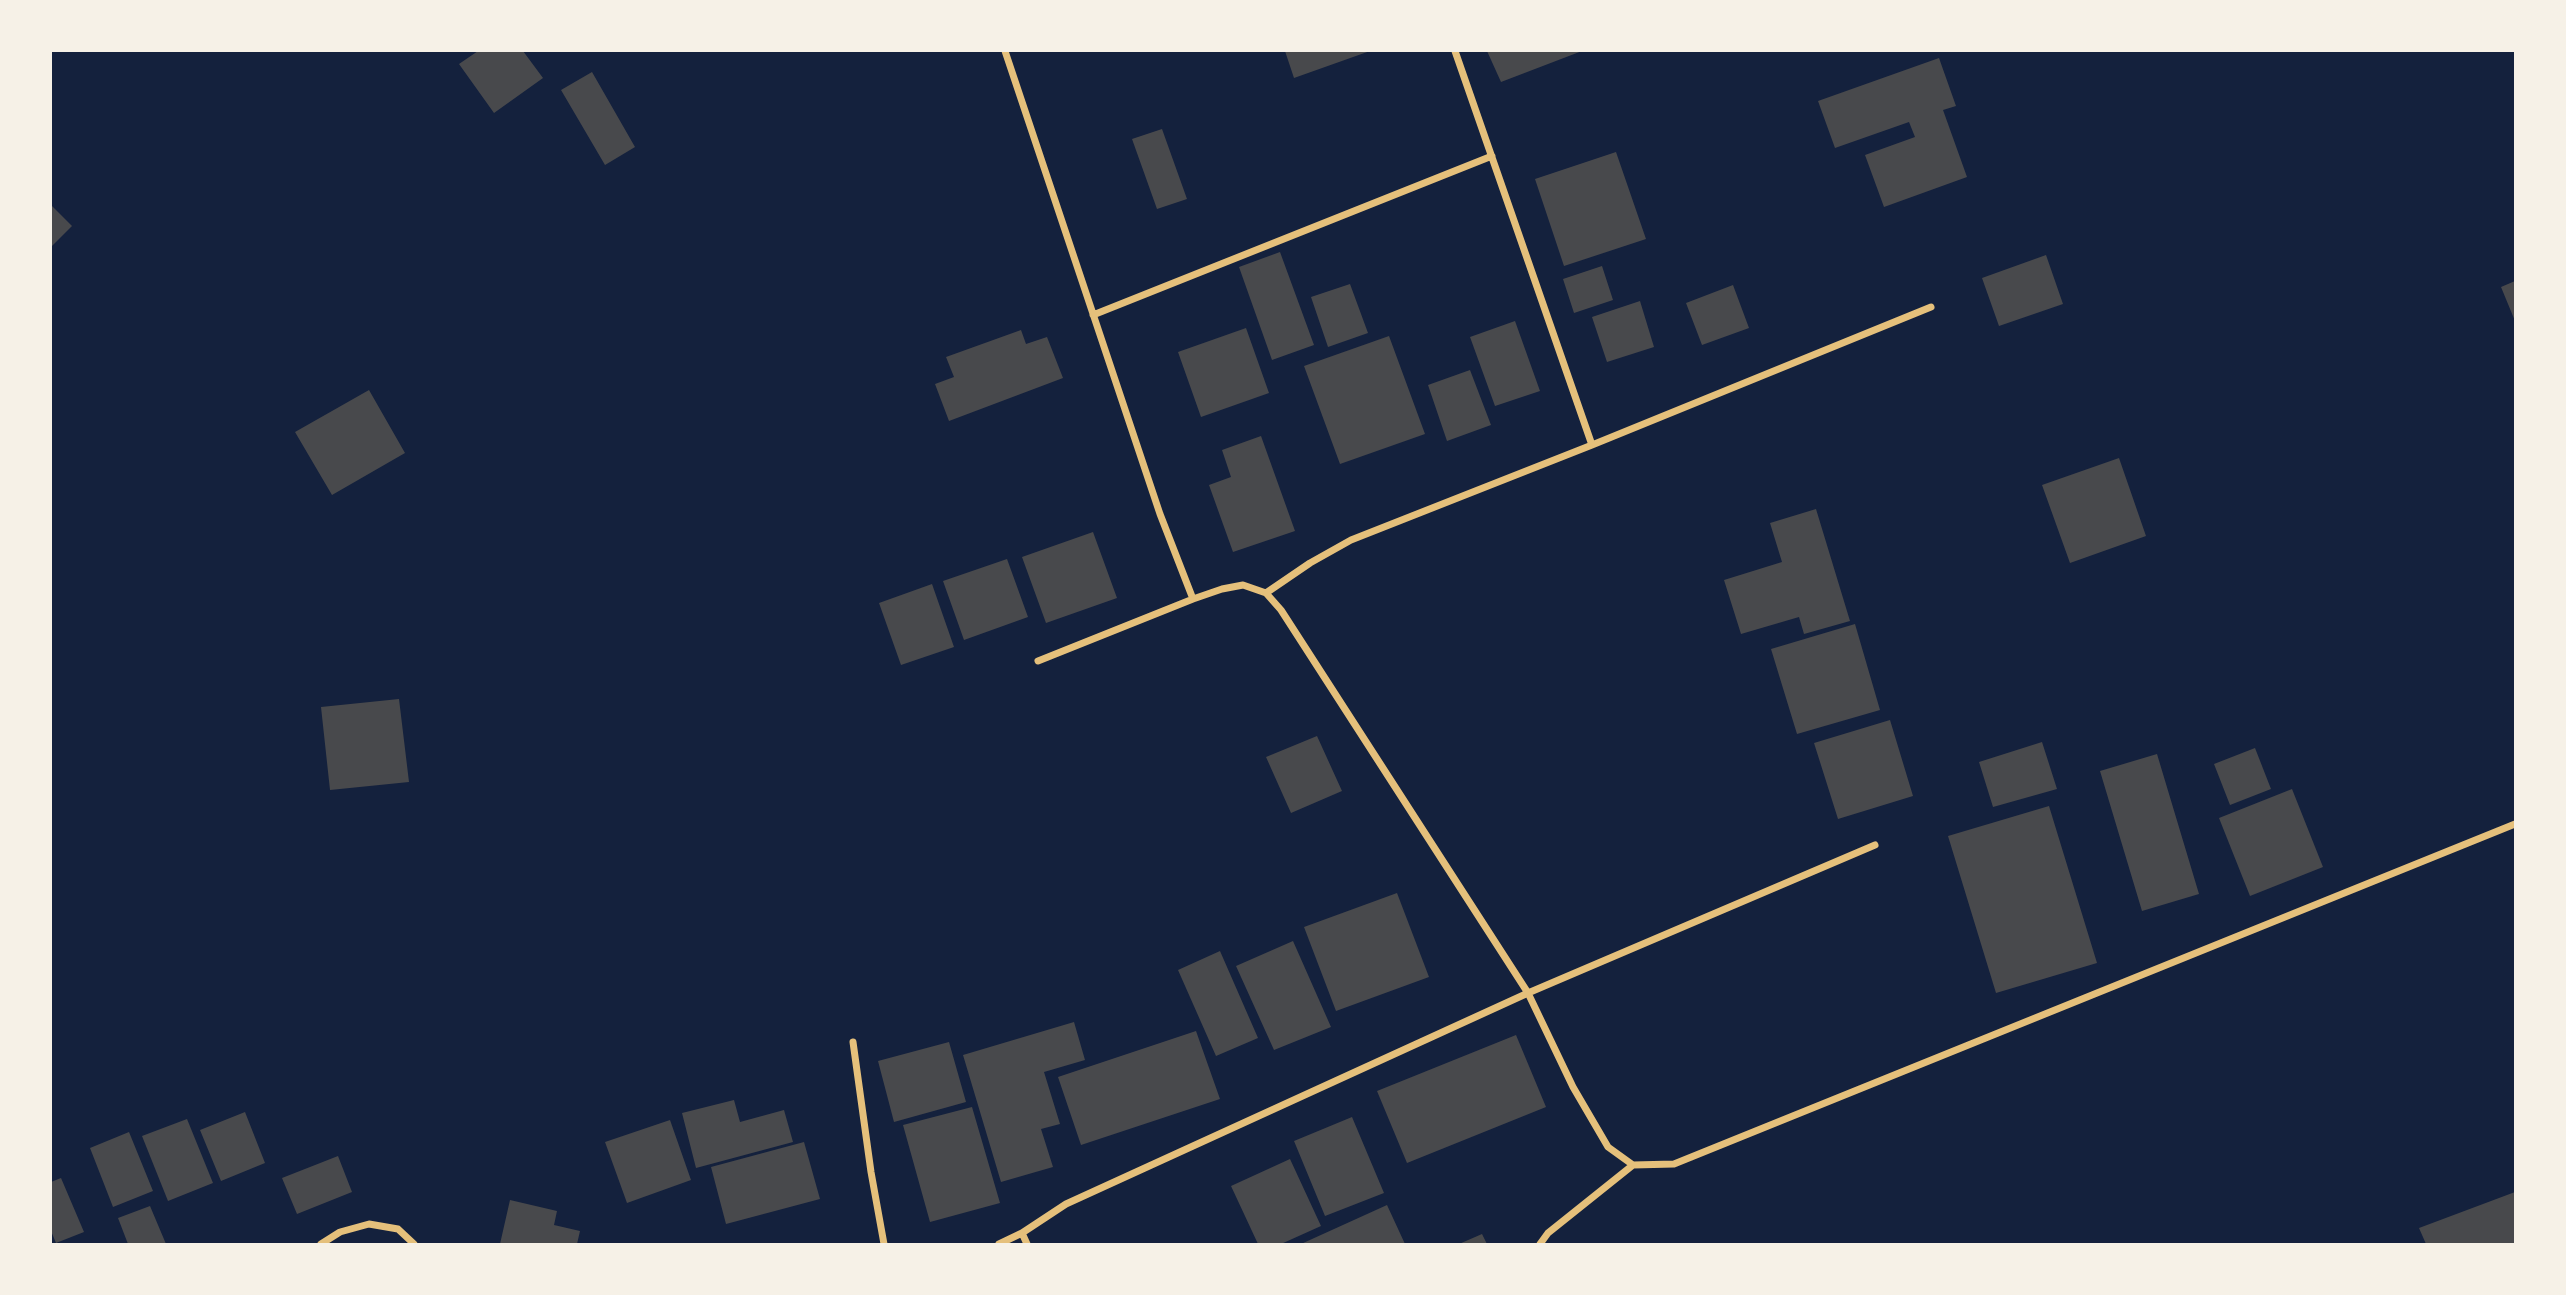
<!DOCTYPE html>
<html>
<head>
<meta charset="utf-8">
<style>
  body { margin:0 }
  #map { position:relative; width:2566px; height:1295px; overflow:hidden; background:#14213d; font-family:"Fira Sans Condensed",sans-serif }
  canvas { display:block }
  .frame { position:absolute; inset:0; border:52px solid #f6f1e7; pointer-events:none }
</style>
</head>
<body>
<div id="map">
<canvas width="2566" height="1295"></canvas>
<div class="frame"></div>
</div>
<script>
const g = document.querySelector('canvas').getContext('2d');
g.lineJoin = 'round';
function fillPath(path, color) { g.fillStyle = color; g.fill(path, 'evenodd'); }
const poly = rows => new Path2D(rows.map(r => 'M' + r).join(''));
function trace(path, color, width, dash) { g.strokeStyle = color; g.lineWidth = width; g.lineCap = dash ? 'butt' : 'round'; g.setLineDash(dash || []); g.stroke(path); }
fillPath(poly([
  [478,51,523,51,543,78,494,113,459,64],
  [1285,51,1370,51,1294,78],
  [1487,51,1582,51,1501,82],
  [1939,58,1956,106,1943,110,1967,177,1884,207,1865,155,1915,137,1909,122,1835,148,1818,101],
  [592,72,635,147,605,165,561,90],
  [1162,129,1187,199,1157,209,1132,139],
  [1616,152,1646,239,1564,266,1535,179],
  [51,205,72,226,51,247],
  [1280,252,1314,345,1272,360,1239,267],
  [2046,255,2063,304,1999,326,1982,278],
  [1602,266,1613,300,1574,313,1563,279],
  [2515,281,2515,321,2501,287],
  [1350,284,1368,333,1328,347,1311,297],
  [1733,285,1749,328,1702,345,1686,303],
  [1640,301,1654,347,1607,362,1592,317],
  [1515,321,1540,391,1495,406,1470,337],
  [1246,328,1269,393,1201,417,1178,352],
  [1021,330,1026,344,1047,337,1063,378,949,421,935,384,954,377,946,357],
  [1389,336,1425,434,1340,464,1304,366],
  [1470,370,1491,425,1447,441,1428,385],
  [369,390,405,453,332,495,295,432],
  [1261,436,1295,531,1233,552,1209,485,1231,477,1222,450],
  [2119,458,2146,536,2070,563,2042,485],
  [1816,509,1850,621,1804,634,1799,617,1741,634,1724,580,1782,562,1770,523],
  [1093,532,1117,598,1046,623,1022,557],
  [1007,559,1028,617,964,640,943,581],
  [932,584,954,647,901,665,879,603],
  [1855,624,1880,710,1797,734,1771,649],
  [399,699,409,782,330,790,321,707],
  [1890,720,1913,796,1838,819,1814,743],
  [1317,736,1342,791,1291,813,1266,757],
  [2042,742,2057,789,1993,807,1979,762],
  [2255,748,2271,789,2230,805,2214,764],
  [2157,754,2199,894,2142,911,2100,771],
  [2292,789,2323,867,2250,896,2219,818],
  [2049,806,2097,963,1996,993,1948,836],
  [1397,893,1429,977,1336,1011,1304,927],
  [1293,941,1331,1027,1274,1050,1236,966],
  [1220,951,1258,1038,1216,1056,1178,970],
  [1074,1022,1085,1060,1044,1072,1060,1124,1041,1129,1053,1167,1001,1182,963,1055],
  [1196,1031,1220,1099,1081,1145,1058,1077],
  [1516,1035,1546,1107,1407,1163,1377,1091],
  [949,1042,966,1102,894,1122,878,1061],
  [734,1100,740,1122,784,1110,793,1142,696,1168,682,1113],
  [972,1107,1000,1203,930,1222,903,1125],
  [245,1112,265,1163,221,1181,200,1130],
  [1352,1117,1384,1193,1325,1216,1294,1141],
  [187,1119,213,1183,168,1201,142,1136],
  [670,1120,691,1180,627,1203,605,1142],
  [129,1132,153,1191,113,1207,90,1148],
  [804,1142,820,1199,726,1224,711,1167],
  [338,1156,352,1192,297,1214,282,1178],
  [1290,1159,1321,1226,1281,1244,1258,1244,1231,1186],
  [61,1178,84,1232,56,1243,51,1231,51,1182],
  [2515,1192,2515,1244,2426,1244,2419,1228],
  [510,1200,557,1211,554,1225,580,1231,577,1244,500,1244],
  [1387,1205,1405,1244,1301,1244],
  [150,1206,166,1244,128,1244,118,1218],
  [1482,1234,1487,1244,1459,1244]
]), '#48494c');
trace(poly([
  [1005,51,1160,514,1193,599,1222,589,1243,585,1266,593,1281,610,1528,993,1573,1087,1608,1147,1633,1165,1674,1164,2515,824],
  [1455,51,1592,445],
  [1093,315,1492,156],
  [1266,593,1310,563,1351,540,1592,445,1931,307],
  [1038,661,1193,599],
  [853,1042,871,1172,884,1244],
  [1022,1233,1027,1244],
  [321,1244,340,1232,369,1224,398,1229,414,1244],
  [999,1244,1022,1233,1066,1204,1528,993,1875,845],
  [1540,1244,1548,1233,1633,1165]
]), '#e5c07b', 7);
</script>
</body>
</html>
